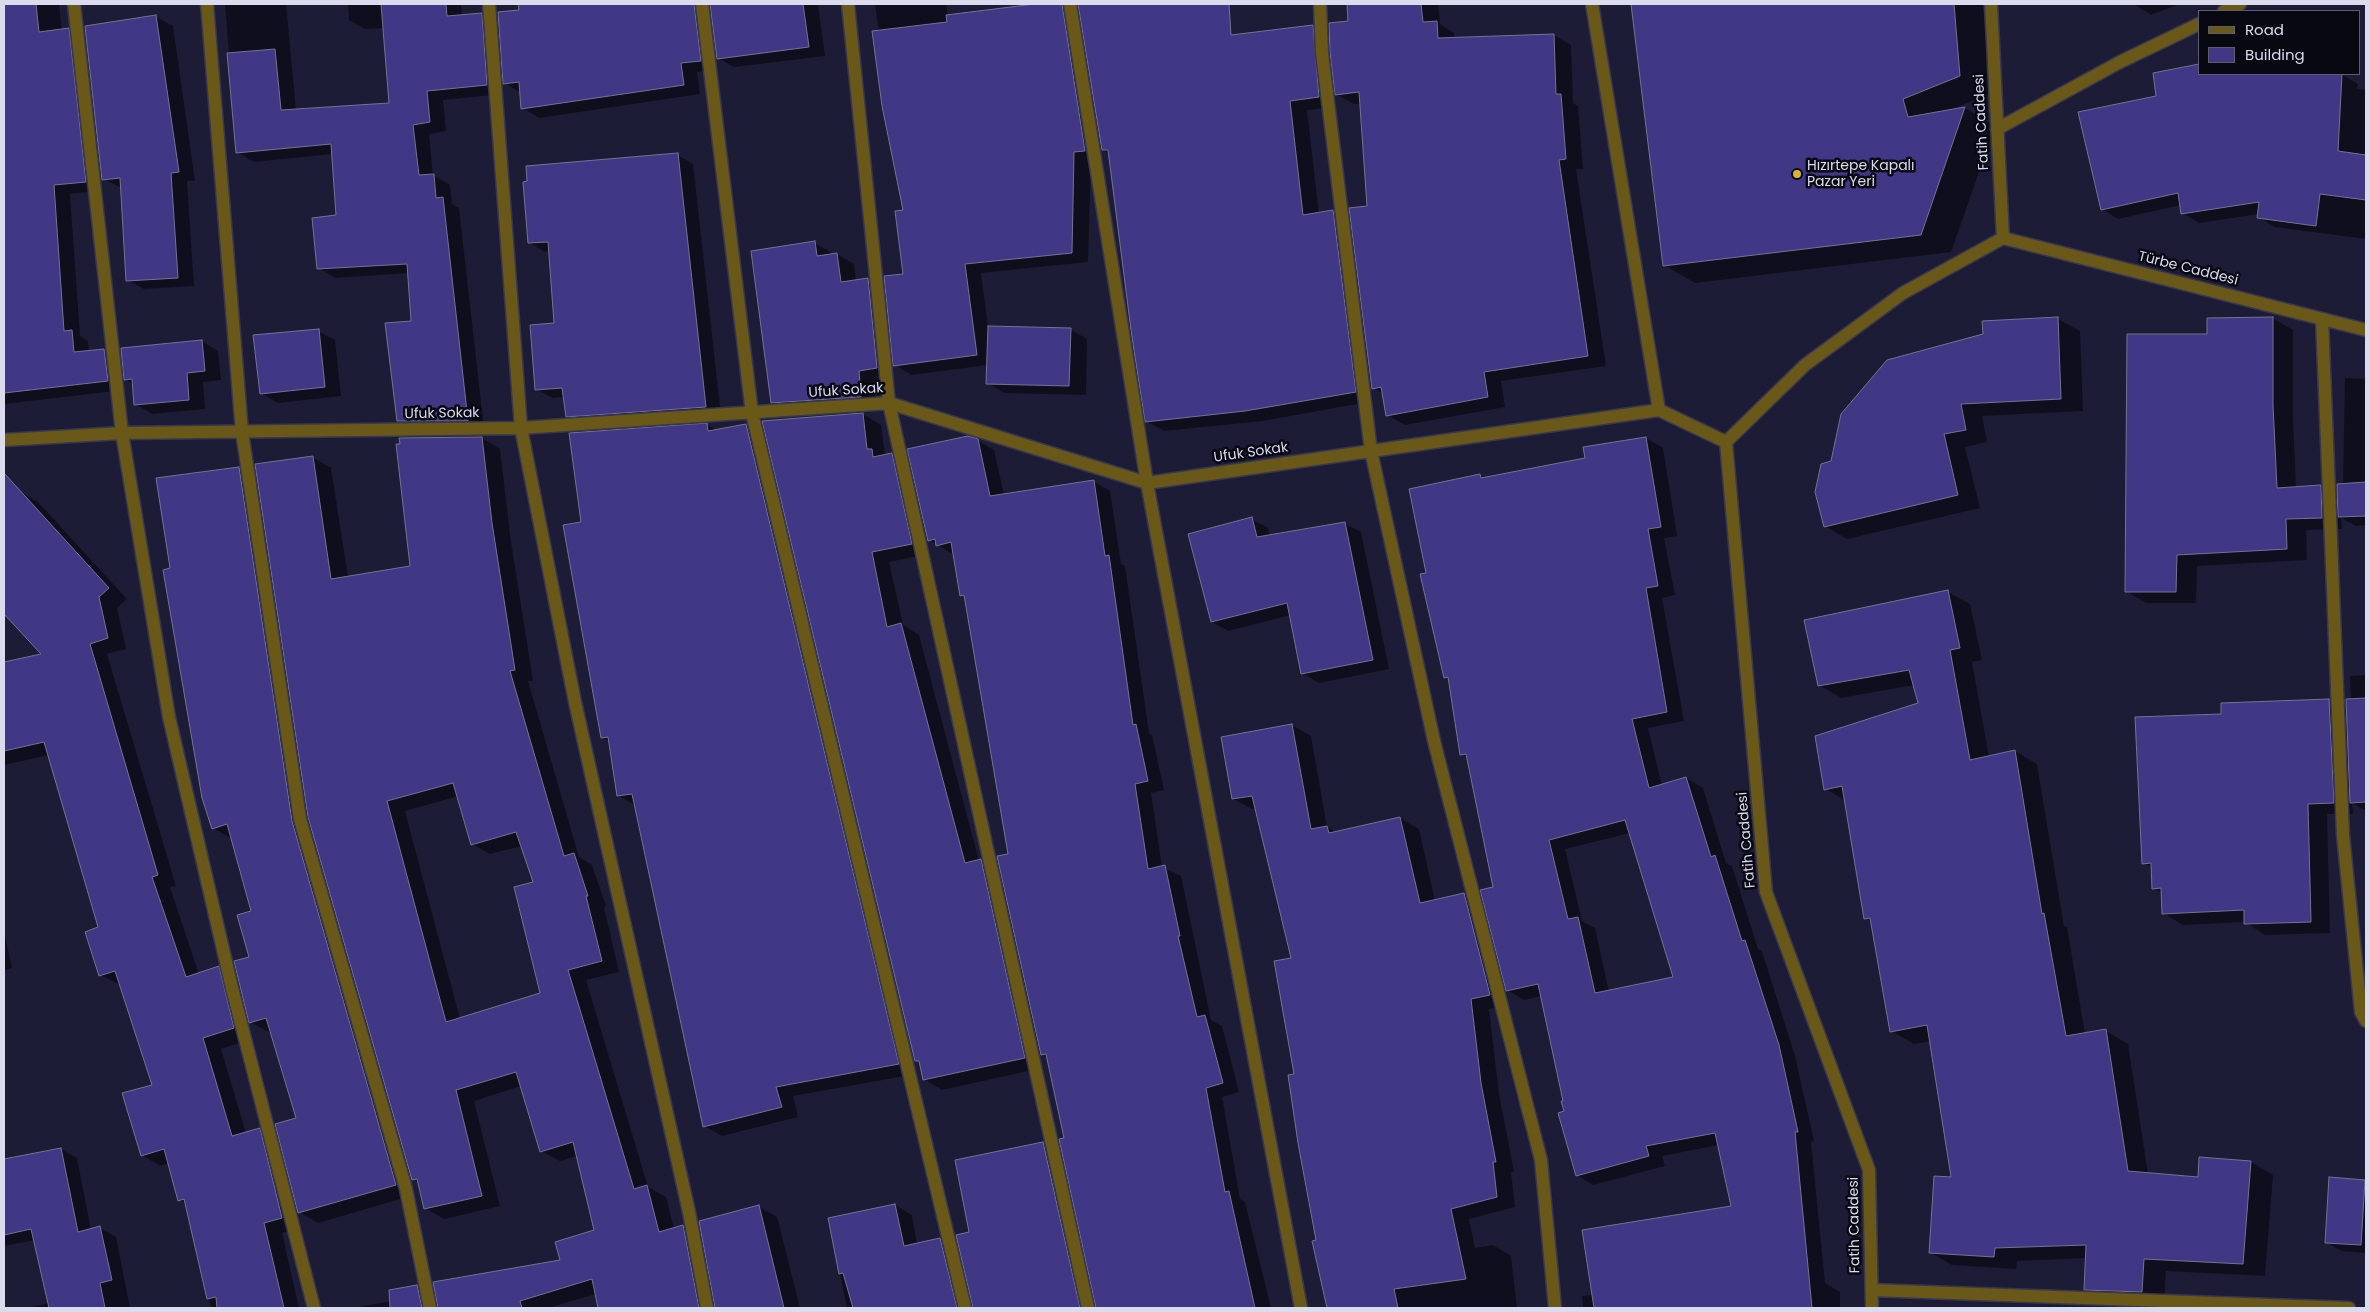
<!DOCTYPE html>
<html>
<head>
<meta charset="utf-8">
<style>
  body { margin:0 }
  #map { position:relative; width:2370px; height:1312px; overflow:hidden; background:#1d1c36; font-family:Poppins,sans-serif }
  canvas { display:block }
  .frame { position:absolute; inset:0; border:5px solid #dadbed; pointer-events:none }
  .legend { position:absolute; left:2198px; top:10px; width:162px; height:65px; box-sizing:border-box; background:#080813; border:1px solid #5c5c6a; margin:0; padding:6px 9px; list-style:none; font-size:15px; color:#dadbed }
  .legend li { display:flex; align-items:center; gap:10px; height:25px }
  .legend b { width:25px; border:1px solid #5c5c6a }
</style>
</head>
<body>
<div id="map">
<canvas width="2370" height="1312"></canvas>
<div class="frame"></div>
<ul class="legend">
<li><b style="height:6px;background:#6a5819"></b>Road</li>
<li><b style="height:14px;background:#413885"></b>Building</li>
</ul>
</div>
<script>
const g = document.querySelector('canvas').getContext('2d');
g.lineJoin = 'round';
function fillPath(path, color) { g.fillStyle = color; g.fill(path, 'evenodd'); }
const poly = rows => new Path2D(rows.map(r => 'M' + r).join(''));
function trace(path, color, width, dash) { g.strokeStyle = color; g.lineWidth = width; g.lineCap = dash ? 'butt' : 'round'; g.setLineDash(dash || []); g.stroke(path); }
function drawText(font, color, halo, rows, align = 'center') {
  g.font = font + ' Poppins,sans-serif'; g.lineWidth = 5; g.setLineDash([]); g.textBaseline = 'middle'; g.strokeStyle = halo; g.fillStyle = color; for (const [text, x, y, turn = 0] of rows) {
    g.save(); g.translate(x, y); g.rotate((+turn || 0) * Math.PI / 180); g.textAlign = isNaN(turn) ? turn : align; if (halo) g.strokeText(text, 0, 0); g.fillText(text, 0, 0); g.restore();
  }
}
fillPath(poly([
  [4,4,59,4,62,30,68,29,85,39,102,190,70,194,80,336,88,341,89,352,104,350,121,360,124,390,4,404],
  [225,4,286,4,296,110,391,104,384,28,365,29,349,20,348,4,461,4,462,16,481,14,500,25,520,11,519,4,704,4,712,8,709,4,818,4,825,56,734,67,718,58,712,9,710,14,717,70,697,72,700,94,539,118,523,108,521,93,502,81,503,94,443,100,446,131,429,134,433,175,450,185,452,204,459,208,484,429,415,430,398,421,412,322,409,273,335,278,319,268,337,216,333,154,254,162,237,152],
  [875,4,946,4,948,16,1069,51,1085,60,1091,160,1088,262,981,273,988,327,1070,329,1087,339,1086,395,1004,393,988,383,988,365,911,375,895,365,905,275,904,211],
  [1079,4,1184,4,1188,41,1312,26,1331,37,1350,22,1348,4,1438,4,1440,24,1454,33,1454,39,1554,35,1571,45,1573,103,1578,106,1583,169,1576,169,1606,366,1501,381,1505,407,1405,425,1387,415,1384,394,1371,387,1373,401,1263,421,1164,431,1146,421,1110,154,1103,150],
  [1335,94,1354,104,1361,104,1368,207,1352,223,1333,212,1319,214,1307,110,1336,107],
  [1632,4,1983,4,1990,94,1952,109,1965,108,1995,126,1951,252,1695,283,1664,265],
  [2134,4,2180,4,2151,15],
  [156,17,173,26,195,181,187,181,194,286,144,289,128,280,122,188,103,179],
  [2199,74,2341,74,2358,84,2357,89,2366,90,2366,239,2275,227,2258,217,2259,214,2199,223,2182,213,2181,205,2118,219,2102,209,2158,96],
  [677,155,693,164,721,416,583,425,568,416,565,397,552,398,536,389,556,324,550,251,545,252,529,242],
  [814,243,831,252,831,255,837,254,854,264,856,281,868,280,884,289,893,377,875,380,877,406,789,412,772,402],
  [2273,318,2293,330,2293,418,2296,488,2320,486,2339,497,2343,485,2345,378,2366,379,2366,525,2356,526,2341,518,2342,529,2306,530,2307,560,2197,566,2196,603,2146,603,2126,591,2209,336,2209,319],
  [2058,319,2080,331,2083,411,1982,416,1987,442,1965,447,1980,508,1847,539,1825,526,1832,462,1984,335],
  [318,331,335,340,341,396,278,403,261,393],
  [202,341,218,351,221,380,203,382,205,409,152,414,135,404,133,384,125,379],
  [863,414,881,425,885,455,891,454,912,466,977,440,994,450,1004,495,1093,481,1110,491,1121,564,1125,566,1149,733,1152,735,1164,790,1151,793,1162,867,1181,876,1211,1020,1222,1026,1239,1092,1222,1097,1240,1199,1245,1202,1271,1308,1097,1308,1048,1058,1039,1053,1042,1068,942,1090,924,1079,921,1063,916,1061,764,422],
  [926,538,954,555,961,595,965,597,1009,855,1002,873,979,861,919,635,903,625,889,562,929,554],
  [707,425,717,430,746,425,764,435,916,1074,793,1096,798,1117,722,1136,704,1126,636,806,618,795,610,742,603,738,583,523],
  [482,438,500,449,510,535,533,681,528,681,579,857,592,865,606,906,604,907,619,972,586,980,648,1187,666,1197,674,1229,683,1226,703,1238,759,1207,777,1217,800,1308,599,1308,596,1294,548,1308,353,1308,419,1296,439,1308,562,1261,596,1231,577,1156,560,1161,541,1151,521,1086,474,1101,500,1206,444,1219,425,1208,419,1183,413,1179,311,823,311,833,414,1195,318,1223,299,1212,297,1119,271,1033,250,1022,247,1008,245,1009,252,1039,221,1049,246,1133,259,1130,278,1140,300,1228,282,1233,299,1308,211,1308,186,1204,180,1200,169,1163,160,1166,142,1155,153,1086,121,985,100,975,100,928,49,755,4,765,4,664,43,655,4,612,4,505,19,491,38,502,127,599,117,608,126,649,107,654,176,886,170,887,199,974,218,968,240,980,251,957,253,912,232,839,213,828,171,569,239,468,259,480,312,457,331,468,348,577,411,567],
  [459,796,472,844,490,854,522,846,534,883,542,994,460,1019,405,811],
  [1646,438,1663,448,1677,536,1664,538,1675,595,1662,598,1684,721,1648,728,1662,786,1686,778,1703,788,1726,863,1732,866,1758,949,1762,951,1795,1056,1814,1141,1811,1142,1825,1283,1840,1292,1840,1308,1583,1308,1582,1296,1593,1295,1732,1207,1719,1145,1662,1156,1665,1166,1593,1185,1577,1175,1565,1102,1542,996,1524,1000,1507,990,1495,888,1468,758,1462,754,1428,574,1480,475,1486,478,1587,459],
  [1630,833,1675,978,1609,992,1595,928,1582,921,1565,849],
  [1251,519,1268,528,1270,536,1344,523,1361,532,1389,669,1319,683,1302,673,1291,615,1228,631,1212,622],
  [1948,592,1970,604,1982,660,1972,662,1989,757,2015,751,2037,764,2064,926,2067,927,2085,1034,2106,1031,2128,1044,2148,1174,2199,1178,2251,1162,2273,1175,2265,1276,2166,1271,2164,1304,2107,1302,2085,1289,2087,1258,2017,1261,2016,1269,1952,1265,1930,1252,1952,1178,1931,1041,1914,1044,1891,1031,1872,922,1865,918,1846,801,1826,789,1919,704,1914,685,1841,698,1819,685],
  [2366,675,2366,811,2352,803,2353,814,2327,814,2330,933,2265,935,2245,922,2183,925,2163,913,2162,893,2154,888,2153,868,2144,863,2222,715,2329,701,2347,711,2351,700,2350,676],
  [1292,725,1311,736,1327,827,1336,832,1400,818,1419,829,1435,901,1464,894,1483,905,1508,1005,1489,1009,1499,1094,1514,1172,1511,1172,1515,1207,1469,1219,1475,1248,1493,1245,1511,1256,1517,1308,1328,1308,1314,1242,1318,1241,1296,1075,1293,959,1257,808,1252,809,1233,799,1223,738],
  [4,931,12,968,4,970],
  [1043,1144,1059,1153,1094,1308,974,1308,970,1233],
  [61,1149,77,1158,91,1230,100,1228,116,1237,130,1308,27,1308,49,1303,35,1240,4,1246,4,1161],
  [2330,1178,2366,1182,2366,1253,2342,1251,2326,1242],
  [895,1205,912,1215,917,1244,940,1239,956,1249,970,1308,847,1308,829,1218]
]), '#0007');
const building = poly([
  [4,4,36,4,39,32,69,28,86,182,54,185,64,331,72,330,74,352,104,349,108,381,4,393,4,4],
  [381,4,446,4,447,16,482,13,487,85,427,91,430,122,413,125,419,175,434,174,436,198,443,197,468,421,397,421,385,323,411,321,407,264,317,269,312,218,336,215,331,144,236,153,227,53,275,49,281,110,389,103,381,4],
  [518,4,694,4,701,61,681,63,684,85,521,109,519,82,503,84,498,12,519,10,518,4],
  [710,4,803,4,809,47,717,59,710,4],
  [1035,4,1062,4,1085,151,1074,152,1072,253,965,264,977,355,893,366,884,276,903,274,895,211,903,210,882,106,872,31,947,22,946,15,1035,4],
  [1078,4,1229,4,1231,35,1313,25,1319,97,1290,101,1303,215,1333,210,1356,392,1245,411,1145,422,1131,330,1108,150,1102,150,1078,4],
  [1347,4,1421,4,1423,22,1437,21,1438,38,1554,34,1556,94,1561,94,1566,159,1559,160,1588,356,1484,372,1488,397,1386,416,1381,387,1372,389,1349,208,1367,206,1359,92,1335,95,1330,52,1329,23,1348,21,1347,4],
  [1631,4,1954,4,1960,76,1903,99,1908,117,1965,107,1921,235,1663,266,1631,4],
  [156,15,179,172,171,173,178,278,126,281,120,178,102,180,85,26,156,15],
  [2199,64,2199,74,2342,74,2338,151,2366,155,2366,200,2320,194,2316,226,2257,218,2259,202,2181,214,2178,193,2101,210,2078,112,2156,96,2153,73,2199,64],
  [678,153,706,407,566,417,562,388,535,390,530,325,554,323,548,242,528,243,523,182,527,181,526,166,678,153],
  [815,241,817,256,837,253,841,282,868,278,877,368,859,371,861,397,771,403,751,251,815,241],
  [2058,317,2061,399,1961,404,1966,430,1944,434,1958,495,1824,527,1815,492,1821,464,1831,461,1841,414,1887,360,1983,334,1982,321,2058,317],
  [2273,317,2273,405,2277,488,2321,485,2322,518,2286,519,2287,549,2177,555,2176,592,2125,592,2127,334,2207,334,2207,318,2273,317],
  [988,326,1071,328,1069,386,986,384,988,326],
  [319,329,325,387,260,394,253,335,319,329],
  [202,340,205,371,187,373,189,400,134,405,132,379,124,380,121,348,202,340],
  [863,413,867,449,872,449,873,457,892,453,912,544,872,552,887,627,901,623,965,863,981,859,1025,1058,923,1080,919,1061,915,1061,762,421,863,413],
  [707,423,708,431,746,424,899,1064,776,1087,782,1107,703,1127,632,794,617,796,608,737,601,738,563,525,581,522,569,433,707,423],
  [968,436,978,439,990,496,1094,480,1105,556,1109,555,1133,725,1136,724,1148,781,1135,784,1148,869,1165,865,1180,936,1178,936,1197,1017,1205,1015,1223,1083,1206,1088,1225,1192,1229,1191,1255,1308,1096,1308,1059,1139,1064,1138,1046,1054,1041,1055,997,856,1008,854,964,595,960,596,951,542,936,546,935,539,928,541,907,449,968,436],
  [482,437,492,523,515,670,510,671,564,856,574,853,588,896,586,896,602,961,568,970,634,1189,647,1185,659,1232,683,1225,699,1308,598,1308,592,1279,520,1301,522,1308,438,1308,433,1282,560,1260,555,1242,594,1230,573,1142,540,1152,516,1072,456,1090,482,1196,424,1209,417,1179,412,1180,308,817,255,464,313,456,331,579,410,566,396,444,400,444,399,438,482,437],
  [453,783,471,845,516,832,533,882,514,887,540,993,446,1022,387,801,453,783],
  [1646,437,1661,527,1648,529,1658,586,1646,588,1667,712,1632,719,1649,788,1686,777,1711,857,1715,855,1742,941,1745,940,1779,1045,1798,1132,1795,1132,1812,1308,1594,1308,1582,1230,1731,1206,1715,1133,1646,1146,1649,1156,1576,1176,1558,1113,1564,1111,1561,1101,1563,1101,1538,984,1506,991,1480,890,1493,887,1466,754,1460,755,1448,677,1444,678,1420,574,1426,573,1409,489,1480,474,1481,478,1585,458,1583,447,1646,437],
  [1625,820,1673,977,1595,993,1578,917,1568,919,1549,840,1625,820],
  [239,467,292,821,396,1185,298,1213,275,1124,296,1118,266,1018,249,1023,240,986,234,961,249,957,237,915,251,911,227,824,212,829,202,798,163,570,170,568,156,478,239,467],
  [4,473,109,588,99,597,108,638,90,644,158,875,152,877,186,977,219,966,234,1028,203,1038,232,1136,260,1128,282,1218,264,1223,284,1308,217,1308,216,1297,207,1299,184,1199,178,1201,164,1149,141,1156,122,1093,152,1085,115,971,99,976,85,932,98,927,44,742,4,751,4,662,41,654,4,614,4,473],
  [2366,482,2366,516,2338,517,2337,484,2366,482],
  [1252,517,1257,537,1345,522,1373,660,1301,674,1287,603,1211,622,1188,534,1252,517],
  [1948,590,1960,648,1950,650,1970,760,2015,750,2042,914,2044,913,2066,1036,2106,1029,2128,1171,2198,1177,2199,1157,2251,1161,2243,1264,2144,1259,2142,1292,2084,1290,2086,1245,1995,1248,1994,1257,1929,1253,1934,1176,1951,1177,1927,1025,1890,1032,1870,918,1864,919,1842,786,1824,790,1815,736,1918,703,1909,670,1818,686,1804,620,1948,590],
  [2366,698,2366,802,2350,803,2346,699,2366,698],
  [2329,699,2334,803,2308,804,2311,922,2244,924,2244,910,2162,914,2161,888,2152,889,2151,863,2142,864,2135,717,2221,714,2221,703,2329,699],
  [1292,724,1311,829,1327,826,1329,833,1400,817,1420,903,1464,893,1490,995,1471,999,1481,1083,1496,1162,1493,1162,1497,1197,1451,1209,1466,1279,1394,1289,1398,1308,1327,1308,1312,1241,1316,1240,1298,1143,1288,1075,1294,1074,1274,961,1291,958,1252,796,1232,799,1221,737,1292,724],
  [1043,1142,1080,1308,973,1308,956,1235,969,1232,955,1160,1043,1142],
  [61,1148,78,1232,100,1226,112,1280,100,1283,105,1308,49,1308,31,1229,4,1235,4,1159,61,1148],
  [2329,1177,2365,1180,2361,1245,2325,1243,2329,1177],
  [895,1204,904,1246,940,1238,957,1308,853,1308,843,1273,839,1274,828,1218,895,1204],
  [759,1205,784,1308,715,1308,699,1221,759,1205],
  [417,1285,422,1308,390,1308,389,1290,417,1285]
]);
fillPath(building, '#413885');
trace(building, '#737393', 1);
const street = poly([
  [74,4,122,433,169,717,232,988,314,1308],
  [207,4,242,432,300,819,406,1189,430,1308],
  [489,4,521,428,575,702,689,1212,707,1308],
  [702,4,752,413,965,1308],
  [848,4,889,403,1088,1308],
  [1070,4,1147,483,1301,1308],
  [1320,4,1322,53,1371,451,1434,741,1541,1160,1555,1308],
  [1592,4,1659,410],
  [1991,4,2003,238],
  [2224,11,2240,4],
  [1997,129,2120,62,2199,24],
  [2003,238,2366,330],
  [2322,319,2343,835,2361,1012,2366,1021],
  [4,440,122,433,521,428,889,403,1147,483,1659,410,1726,442],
  [1726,442,1766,892,1869,1170,1872,1308],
  [1726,442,1805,365,1903,293,2003,238],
  [1872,1290,2349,1308]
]);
trace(street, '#373750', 15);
trace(street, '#6a5819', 12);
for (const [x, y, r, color] of [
  [1797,174,5,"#d8b434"]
]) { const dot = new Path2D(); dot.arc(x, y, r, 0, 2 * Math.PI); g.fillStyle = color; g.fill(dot); trace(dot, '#080813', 2); }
drawText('14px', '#dadbed', '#080813', [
  ["Fatih Caddesi",1982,122,-93],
  ["Türbe Caddesi",2188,269,14],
  ["Ufuk Sokak",846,391,-4],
  ["Ufuk Sokak",442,414,-1],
  ["Ufuk Sokak",1251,453,-8],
  ["Fatih Caddesi",1747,840,-95],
  ["Fatih Caddesi",1855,1225,-91]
]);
drawText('14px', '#dadbed', '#080813', [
  ["Hızırtepe Kapalı",1807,166],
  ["Pazar Yeri",1807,182]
], 'left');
</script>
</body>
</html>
